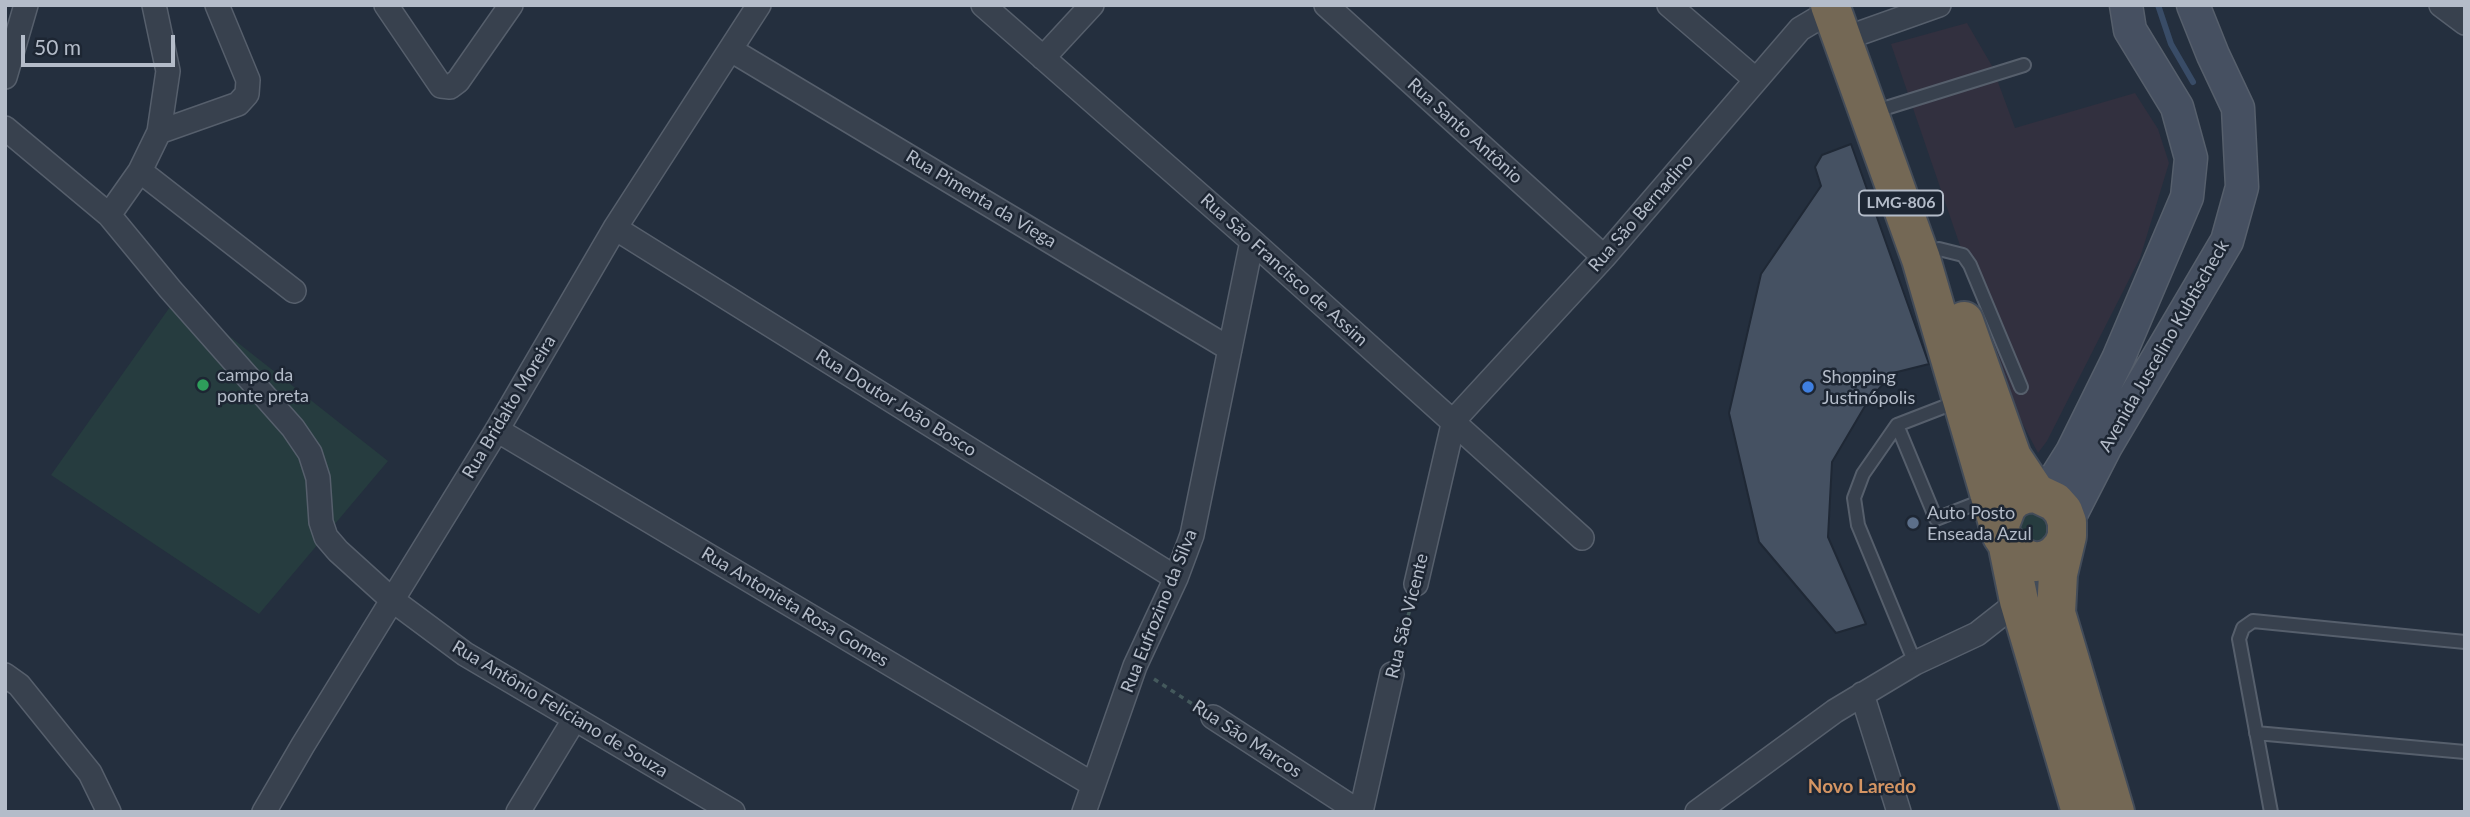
<!DOCTYPE html>
<html>
<head>
<meta charset="utf-8">
<style>
  body { margin:0 }
  #map { position:relative; width:2470px; height:817px; overflow:hidden; background:#242f3e; font-family:Lato,sans-serif }
  canvas { display:block }
  .frame { position:absolute; inset:0; border:7px solid #b4bcc9; pointer-events:none }
  .scale { position:absolute; left:21px; top:35px; width:154px; height:32px; box-sizing:border-box; border:4px solid #b4bcc9; border-top:0; padding-left:9px; font-size:21px; line-height:24px; white-space:nowrap; color:#b4bcc9; -webkit-text-stroke:5px #1d2633; paint-order:stroke }
</style>
</head>
<body>
<div id="map">
<canvas width="2470" height="817"></canvas>
<div class="frame"></div>
<div class="scale">50 m</div>
</div>
<script>
const g = document.querySelector('canvas').getContext('2d');
g.lineJoin = 'round';
function fillPath(path, color) { g.fillStyle = color; g.fill(path, 'evenodd'); }
const poly = rows => new Path2D(rows.map(r => 'M' + r).join(''));
function trace(path, color, width, dash) { g.strokeStyle = color; g.lineWidth = width; g.lineCap = dash ? 'butt' : 'round'; g.setLineDash(dash || []); g.stroke(path); }
function drawText(font, color, halo, rows, align = 'center') {
  g.font = font + ' Lato,sans-serif'; g.lineWidth = 5; g.setLineDash([]); g.textBaseline = 'middle'; g.strokeStyle = halo; g.fillStyle = color; for (const [text, x, y, turn = 0] of rows) {
    g.save(); g.translate(x, y); g.rotate((+turn || 0) * Math.PI / 180); g.textAlign = isNaN(turn) ? turn : align; if (halo) g.strokeText(text, 0, 0); g.fillText(text, 0, 0); g.restore();
  }
}
fillPath(poly([
  [1967,23,1992,66,2015,128,2135,93,2158,129,2169,163,2140,258,2047,441,2038,453,2018,415,1891,44]
]), '#32303f');
fillPath(poly([
  [177,297,195,309,388,461,259,614,51,475],
  [2029,506,2059,530,2032,550,2014,521]
]), '#263c3f');
trace(poly([
  [2158,5,2171,44,2193,82]
]), '#394c67', 6);
const building = poly([
  [1851,144,1929,364,1893,373,1868,401,1832,462,1828,537,1866,624,1836,633,1759,542,1729,413,1761,274,1821,186,1815,167,1822,155,1851,144]
]);
fillPath(building, '#455162');
trace(building, '#1f2835', 2);
const lane = poly([
  [1889,107,2024,65],
  [1939,249,1963,255,1970,265,2021,387],
  [1959,401,1897,425,1936,519,1987,499],
  [1897,425,1863,474,1854,498,1858,525,1915,663],
  [2256,733,2465,752],
  [2271,812,2239,639,2243,628,2253,621,2465,642]
]);
const street = poly([
  [386,5,441,86,450,87,458,81,511,5],
  [983,5,1252,241,1582,538],
  [1326,5,1604,257],
  [1669,5,1755,79],
  [2441,5,2465,23],
  [1863,32,1939,5],
  [731,50,1230,349],
  [1043,58,1092,5],
  [5,77,26,5],
  [5,128,109,215,140,171,159,132,168,71,154,5],
  [159,132,238,104,247,94,248,80,217,5],
  [140,171,294,291],
  [109,215,170,289,293,428,310,453,318,478,321,522,326,537,338,551,391,599,465,654,733,812],
  [615,228,1176,578],
  [497,430,1092,784],
  [1416,584,1454,420,1604,257,1800,29,1832,10],
  [5,675,19,685,90,773,109,812],
  [1862,694,1899,812],
  [1213,717,1359,812],
  [264,812,303,745,497,430,615,228,759,5],
  [518,812,574,720],
  [1084,812,1135,666,1176,578,1192,535,1252,241],
  [1361,812,1392,674],
  [1697,812,1835,711,1915,663,1977,634,2019,601]
]);
const secondary = poly([
  [2045,495,2072,452,2118,359,2187,197,2191,158,2177,107,2130,30,2126,5],
  [2067,522,2106,446,2227,241,2242,187,2238,108,2213,55,2193,5]
]);
const highway = poly([
  [1830,5,1921,259,1999,527,2002,536,2015,555,2035,562,2046,560,2055,555,2063,546,2067,536,2067,522,2063,511,2055,502,2036,493,2025,494,2015,498,2007,506,1999,527],
  [1964,321,2012,457,2036,493],
  [2067,536,2058,574,2056,613,2115,812],
  [2008,547,2019,601,2081,812]
]);
trace(lane, '#565f6c', 16);
trace(street, '#565f6c', 26);
trace(secondary, '#565f6c', 35);
trace(highway, '#434c59', 42);
trace(poly([
  [1397,655,1412,602],
  [1154,679,1197,707]
]), '#44595c', 3.5, [5, 5]);
trace(lane, '#38414e', 12);
trace(street, '#38414e', 23);
trace(secondary, '#465061', 32);
trace(highway, '#746855', 38);
for (const [x, y, r, color] of [
  [203,385,7,"#2e9e5b"],
  [1808,387,7,"#3f7fe0"],
  [1913,523,7,"#5c6f8a"]
]) { const dot = new Path2D(); dot.arc(x, y, r, 0, 2 * Math.PI); g.fillStyle = color; g.fill(dot); trace(dot, '#1d2633', 2.5); }
for (const [x, y, w] of [
  [1901,203,84]
]) { const box = new Path2D(); box.roundRect(x - w / 2, y - 12.5, w, 25, 5); g.fillStyle = '#1d2633'; g.fill(box); trace(box, '#b4bcc9', 2); }
drawText('bold 16px', '#b4bcc9', null, [
  ["LMG-806",1901,203]
]);
drawText('18px', '#b4bcc9', '#1d2633', [
  ["Rua Santo Antônio",1465,131,42],
  ["Rua Pimenta da Viega",981,199,31],
  ["Rua São Bernadino",1641,213,-49],
  ["Rua São Francisco de Assim",1284,270,42],
  ["Avenida Juscelino Kubtischeck",2164,346,-60],
  ["Rua Doutor João Bosco",896,403,32],
  ["Rua Bridalto Moreira",509,407,-59],
  ["Rua Antonieta Rosa Gomes",795,607,31],
  ["Rua Eufrozino da Silva",1159,611,-68],
  ["Rua São Vicente",1407,616,-76],
  ["Rua Antônio Feliciano de Souza",560,709,31],
  ["Rua São Marcos",1247,739,33]
]);
drawText('18px', '#b4bcc9', '#1d2633', [
  ["campo da",217,375],
  ["ponte preta",217,396],
  ["Shopping",1822,377],
  ["Justinópolis",1822,398],
  ["Auto Posto",1927,513],
  ["Enseada Azul",1927,534]
], 'left');
drawText('bold 19px', '#d59563', '#1d2633', [
  ["Novo Laredo",1862,787]
]);
</script>
</body>
</html>
